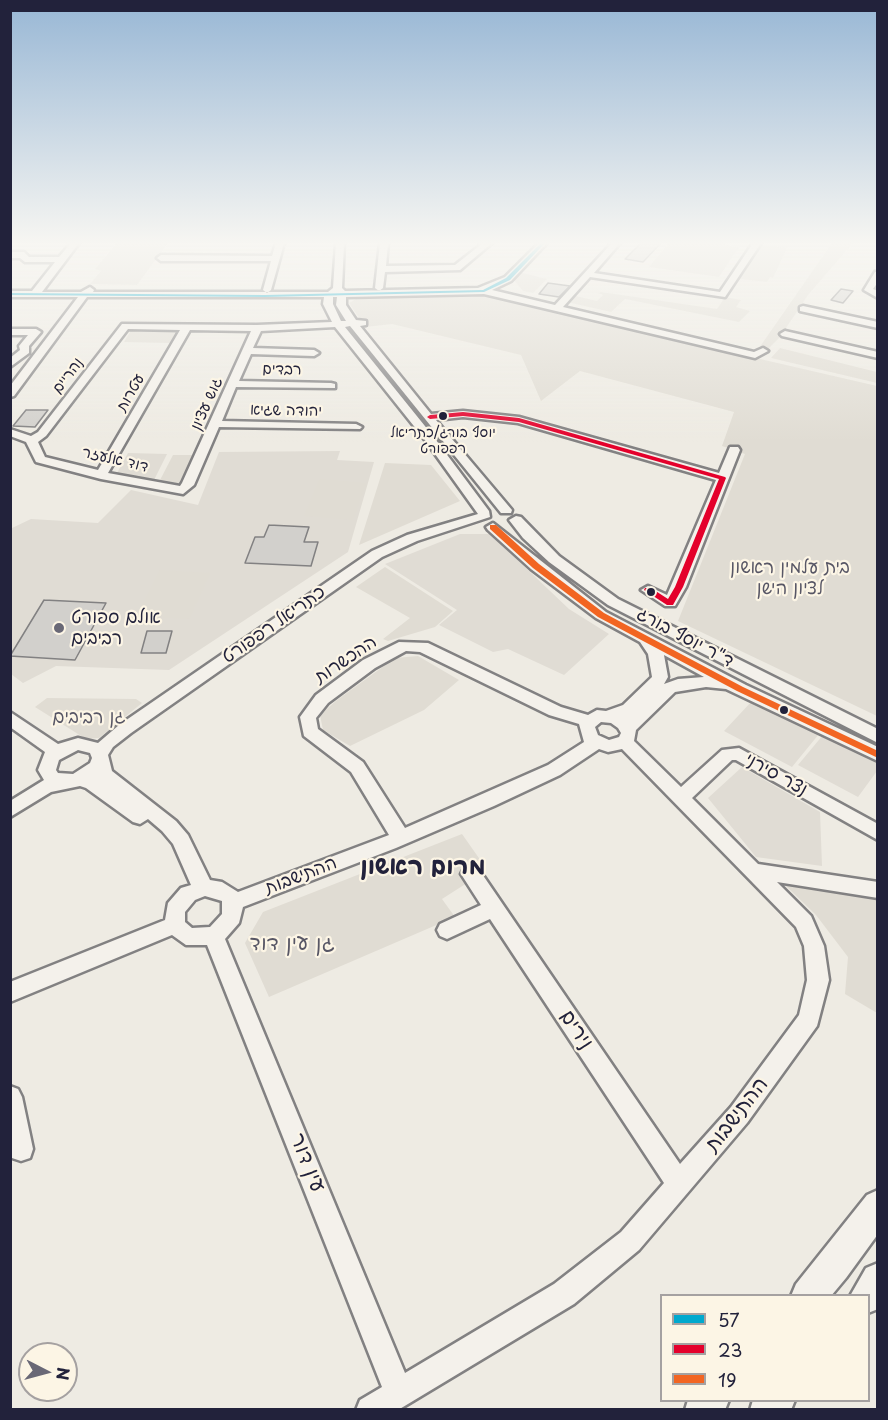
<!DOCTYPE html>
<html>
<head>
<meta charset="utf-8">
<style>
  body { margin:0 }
  #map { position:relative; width:888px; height:1420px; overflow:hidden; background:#eeebe3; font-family:"Playpen Sans",sans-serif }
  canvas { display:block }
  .frame { position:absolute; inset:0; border:12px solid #22223b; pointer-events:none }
  .legend { position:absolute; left:660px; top:1294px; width:210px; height:108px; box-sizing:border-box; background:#fcf5e5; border:2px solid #a5a1a1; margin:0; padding:8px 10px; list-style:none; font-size:18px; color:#22223b }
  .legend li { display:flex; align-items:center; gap:12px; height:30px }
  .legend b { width:30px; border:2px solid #a5a1a1 }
  .north { position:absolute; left:18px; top:1342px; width:60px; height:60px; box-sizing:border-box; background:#fcf5e5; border:2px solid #a5a1a1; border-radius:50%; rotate:96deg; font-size:16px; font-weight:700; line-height:24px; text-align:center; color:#22223b }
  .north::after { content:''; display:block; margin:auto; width:21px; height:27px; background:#696876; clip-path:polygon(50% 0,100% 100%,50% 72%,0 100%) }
</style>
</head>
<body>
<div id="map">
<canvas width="888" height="1420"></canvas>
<div class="frame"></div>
<ul class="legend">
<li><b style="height:8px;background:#00a9ce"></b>57</li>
<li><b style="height:8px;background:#e4002b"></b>23</li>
<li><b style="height:8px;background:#f26522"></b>19</li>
</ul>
<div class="north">N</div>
</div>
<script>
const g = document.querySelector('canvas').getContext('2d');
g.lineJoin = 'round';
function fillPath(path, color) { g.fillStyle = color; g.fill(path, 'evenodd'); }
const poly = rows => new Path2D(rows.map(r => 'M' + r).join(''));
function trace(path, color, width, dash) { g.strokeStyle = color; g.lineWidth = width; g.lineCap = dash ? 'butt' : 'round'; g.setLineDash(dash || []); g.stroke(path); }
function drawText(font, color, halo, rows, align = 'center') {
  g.font = font + ' "Playpen Sans","Playpen Sans Hebrew",sans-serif'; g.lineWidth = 4.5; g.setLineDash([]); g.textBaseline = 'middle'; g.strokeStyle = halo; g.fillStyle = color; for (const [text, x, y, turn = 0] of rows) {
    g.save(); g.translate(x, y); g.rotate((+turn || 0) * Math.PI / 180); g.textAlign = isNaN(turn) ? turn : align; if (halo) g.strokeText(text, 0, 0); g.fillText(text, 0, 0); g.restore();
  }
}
fillPath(poly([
  [117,243,168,243,137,285,90,284,101,271,95,269],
  [669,243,725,243,724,245,739,247,719,277,649,267],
  [340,451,337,460,374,462,348,552,169,670,56,666,23,683,11,674,10,529,31,519,98,523,131,490,198,505,219,452],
  [128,453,167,454,154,480,117,473],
  [460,534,490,534,569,609,609,634,564,675,508,649,493,652,439,625,457,610,385,564],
  [752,701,819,734,792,767,724,731],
  [823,735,877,763,877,771,858,797,798,765],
  [742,767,820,812,822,866,756,857,708,798]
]), '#e0dcd4');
fillPath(poly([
  [832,243,853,243,808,295,780,337,767,350,759,348],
  [761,245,787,248,773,278,770,277,767,282,740,279],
  [664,252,677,254,670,262,694,266,690,271,658,266,662,261,656,260],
  [519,272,547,279,533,293,523,291,513,279],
  [601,292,717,309,725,297,741,300,736,307,750,311,739,322,625,299,611,312,567,302,576,296,597,301,603,295,598,293],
  [479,294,877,386,877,716,678,621,745,454,722,446,734,412,580,371,541,401,521,355,392,324,365,327,349,303,361,296],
  [133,327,179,328,171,343,124,342],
  [780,348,877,372,877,383,771,358],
  [173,455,196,455,180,487,159,482],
  [385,463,431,465,460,501,359,545],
  [320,479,366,483,353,520,304,516],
  [385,567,453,611,435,627,388,641,383,639,410,618,356,587],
  [159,570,210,573,189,619,136,616],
  [418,656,459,680,424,710,350,746,323,730,320,715,337,700,395,658],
  [47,698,136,699,142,703,99,738,86,739,35,707],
  [462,834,481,861,460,869,467,883,442,899,455,917,269,997,245,943,263,912],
  [783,883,877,896,877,1013,845,994,848,957,816,915]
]), '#e0dcd3');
const building = poly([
  [641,243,661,243,643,262,625,259,641,243],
  [548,283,570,286,559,297,539,294,548,283],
  [841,289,853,291,843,303,831,300,841,289],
  [26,410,48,410,35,427,13,426,26,410],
  [269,525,309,527,304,542,318,542,311,566,245,563,255,537,264,537,269,525],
  [44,600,106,603,75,660,10,656,44,600],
  [147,631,172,631,166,653,141,653,147,631]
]);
fillPath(building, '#d2d0cc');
trace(building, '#828182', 1.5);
const minor = poly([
  [71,243,79,243,42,292,81,292,90,287,94,290,93,292,328,292,333,288,336,243,344,243,342,288,345,291,478,288,505,277,539,243,547,243,511,281,492,290,555,305,612,243,620,243,594,273,720,292,753,243,761,243,725,297,590,277,563,307,754,352,763,348,768,351,755,358,484,294,346,297,346,305,356,320,366,321,366,325,360,326,431,414,463,411,519,417,719,473,730,447,738,447,740,450,686,587,675,606,665,606,641,590,648,586,667,595,716,480,518,423,463,417,436,420,512,510,511,513,501,513,350,326,345,327,433,436,489,511,490,517,417,541,382,557,131,733,113,747,108,755,112,771,176,821,188,835,210,880,222,882,238,892,389,835,351,772,304,736,300,717,316,695,363,660,399,642,428,643,561,707,588,715,597,710,606,711,623,705,652,677,648,654,640,642,596,618,531,569,488,530,486,527,493,523,606,612,746,685,878,747,878,761,726,689,706,687,675,692,636,730,634,741,681,787,722,750,739,748,878,824,878,840,736,760,732,760,692,798,758,864,878,882,878,898,777,882,811,916,824,946,829,980,817,1026,747,1123,639,1250,574,1304,398,1410,356,1410,360,1400,382,1387,207,945,186,945,172,935,10,1002,10,982,165,920,168,903,181,888,191,885,173,844,162,831,148,819,140,824,133,822,86,788,80,786,51,792,10,817,10,801,44,780,38,770,45,752,10,727,10,712,58,744,78,738,98,743,119,725,372,551,407,535,478,514,425,440,335,327,261,331,253,348,314,350,319,353,314,356,251,354,239,381,331,383,335,384,335,388,236,387,222,421,356,424,362,427,360,429,219,427,194,485,183,494,101,479,36,462,26,442,10,436,10,429,31,436,38,432,122,324,257,325,332,322,323,304,324,297,87,297,14,396,10,397,10,386,78,297,10,297,10,291,32,291,55,262,25,262,20,258,10,258,10,252,24,252,29,257,59,257,71,243],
  [333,297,337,297,336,305,346,321,341,321,333,304,333,297],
  [128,329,180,330,98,470,45,457,38,442,46,436,128,329],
  [190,330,251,331,182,483,180,486,108,473,190,330],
  [406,651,420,652,549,715,579,724,584,742,548,765,405,828,363,762,318,729,316,718,328,703,375,668,406,651],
  [664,655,704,677,678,679,664,684,668,677,664,655],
  [601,722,611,723,618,728,621,733,619,737,609,740,598,735,595,727,601,722],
  [599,749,608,752,622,749,796,927,804,946,807,980,799,1015,731,1107,680,1164,478,868,471,866,464,868,461,874,481,905,440,924,437,930,440,936,447,939,490,919,664,1183,621,1232,554,1284,405,1373,225,939,239,923,243,907,396,848,494,806,560,775,599,749],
  [78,750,90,753,92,758,90,763,73,774,58,773,56,770,59,760,78,750],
  [205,896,222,901,222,914,210,927,192,928,185,922,185,912,195,900,205,896],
  [276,243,284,243,271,290,267,293,263,290,271,261,161,261,157,258,161,255,272,256,276,243],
  [380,243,388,243,386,266,455,265,483,243,492,243,460,270,385,272,383,288,379,291,375,288,380,243],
  [875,272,878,272,878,282,873,289,878,291,878,298,864,290,875,272],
  [803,306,878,322,878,328,800,311,800,307,803,306],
  [10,329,36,329,41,332,29,346,29,353,10,367,10,358,20,350,19,346,28,335,10,335,10,329],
  [785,331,878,352,878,358,782,336,780,334,785,331],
  [516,516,521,517,559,556,618,599,878,729,878,743,608,605,549,562,523,538,509,520,516,516],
  [10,1086,18,1089,22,1097,33,1149,30,1158,21,1161,12,1158,10,1153,10,1086]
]);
const major = poly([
  [878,1190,878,1234,846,1278,831,1296,791,1296,796,1284,867,1195,878,1190],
  [878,1263,878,1309,868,1313,868,1296,850,1296,866,1268,878,1263],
  [688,1400,729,1400,725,1410,685,1410,688,1400],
  [753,1400,795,1400,791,1410,750,1410,753,1400]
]);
trace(minor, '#828182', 5);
trace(major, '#828182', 5);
fillPath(minor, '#f4f1eb');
fillPath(major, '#f4f1eb');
fillPath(poly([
  [541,243,545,243,510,280,484,292,265,297,10,295,10,293,265,295,483,290,506,278,541,243]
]), '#00a9ce');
fillPath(poly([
  [463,412,519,418,725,477,726,478,683,587,673,605,667,605,644,590,645,588,651,588,668,599,675,587,719,479,519,422,463,416,430,419,427,417,430,415,463,412]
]), '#e4002b');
fillPath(poly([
  [490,525,496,525,539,564,604,613,743,687,878,751,878,758,737,691,598,617,533,568,490,529,490,525]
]), '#f26522');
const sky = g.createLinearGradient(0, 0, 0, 442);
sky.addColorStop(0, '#98b7d5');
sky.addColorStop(0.55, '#f7f6f2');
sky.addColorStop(1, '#f7f6f200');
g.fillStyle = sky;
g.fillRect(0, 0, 888, 442);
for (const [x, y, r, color] of [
  [443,416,5,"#22223b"],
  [651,592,5,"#22223b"],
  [59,628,6,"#696876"],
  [784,710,5,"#22223b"]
]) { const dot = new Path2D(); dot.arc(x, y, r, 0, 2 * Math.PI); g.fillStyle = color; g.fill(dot); trace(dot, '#fcf5e5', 2); }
drawText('14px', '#22223b', '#fcf5e5', [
  ["יוסף בורג/כתריאל",443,433],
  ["רפפורט",443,449]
]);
drawText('15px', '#22223b', '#fcf5e5', [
  ["רבדים",282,370,1],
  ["נהריים",68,376,-53],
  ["עטרות",131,393,-60],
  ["גוש עציון",207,404,-66],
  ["יהודה שגיא",286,411,1],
  ["דוד אלעזר",115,460,13]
]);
drawText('18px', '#575665', '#fcf5e5', [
  ["בית עלמין ראשון",790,568],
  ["לציון הישן",790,589],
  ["גן רביבים",89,718]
]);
drawText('18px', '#22223b', '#fcf5e5', [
  ["אולם ספורט",71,618],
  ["רביבים",71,639]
], 'left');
drawText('18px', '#22223b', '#fcf5e5', [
  ["כתריאל רפפורט",274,625,-35],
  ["ד\"ר יוסף בורג",685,638,28],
  ["ההכשרות",346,660,-34],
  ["נצר סירני",776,775,29],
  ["ההתישבות",301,876,-21]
]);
drawText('21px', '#575665', '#fcf5e5', [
  ["גן עין דוד",292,944]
]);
drawText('21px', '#22223b', '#fcf5e5', [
  ["נירים",576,1030,56],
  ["ההתישבות",737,1115,-52],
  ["עין דור",307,1163,68]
]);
drawText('bold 24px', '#22223b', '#fcf5e5', [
  ["מרום ראשון",423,867]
]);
</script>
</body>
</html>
